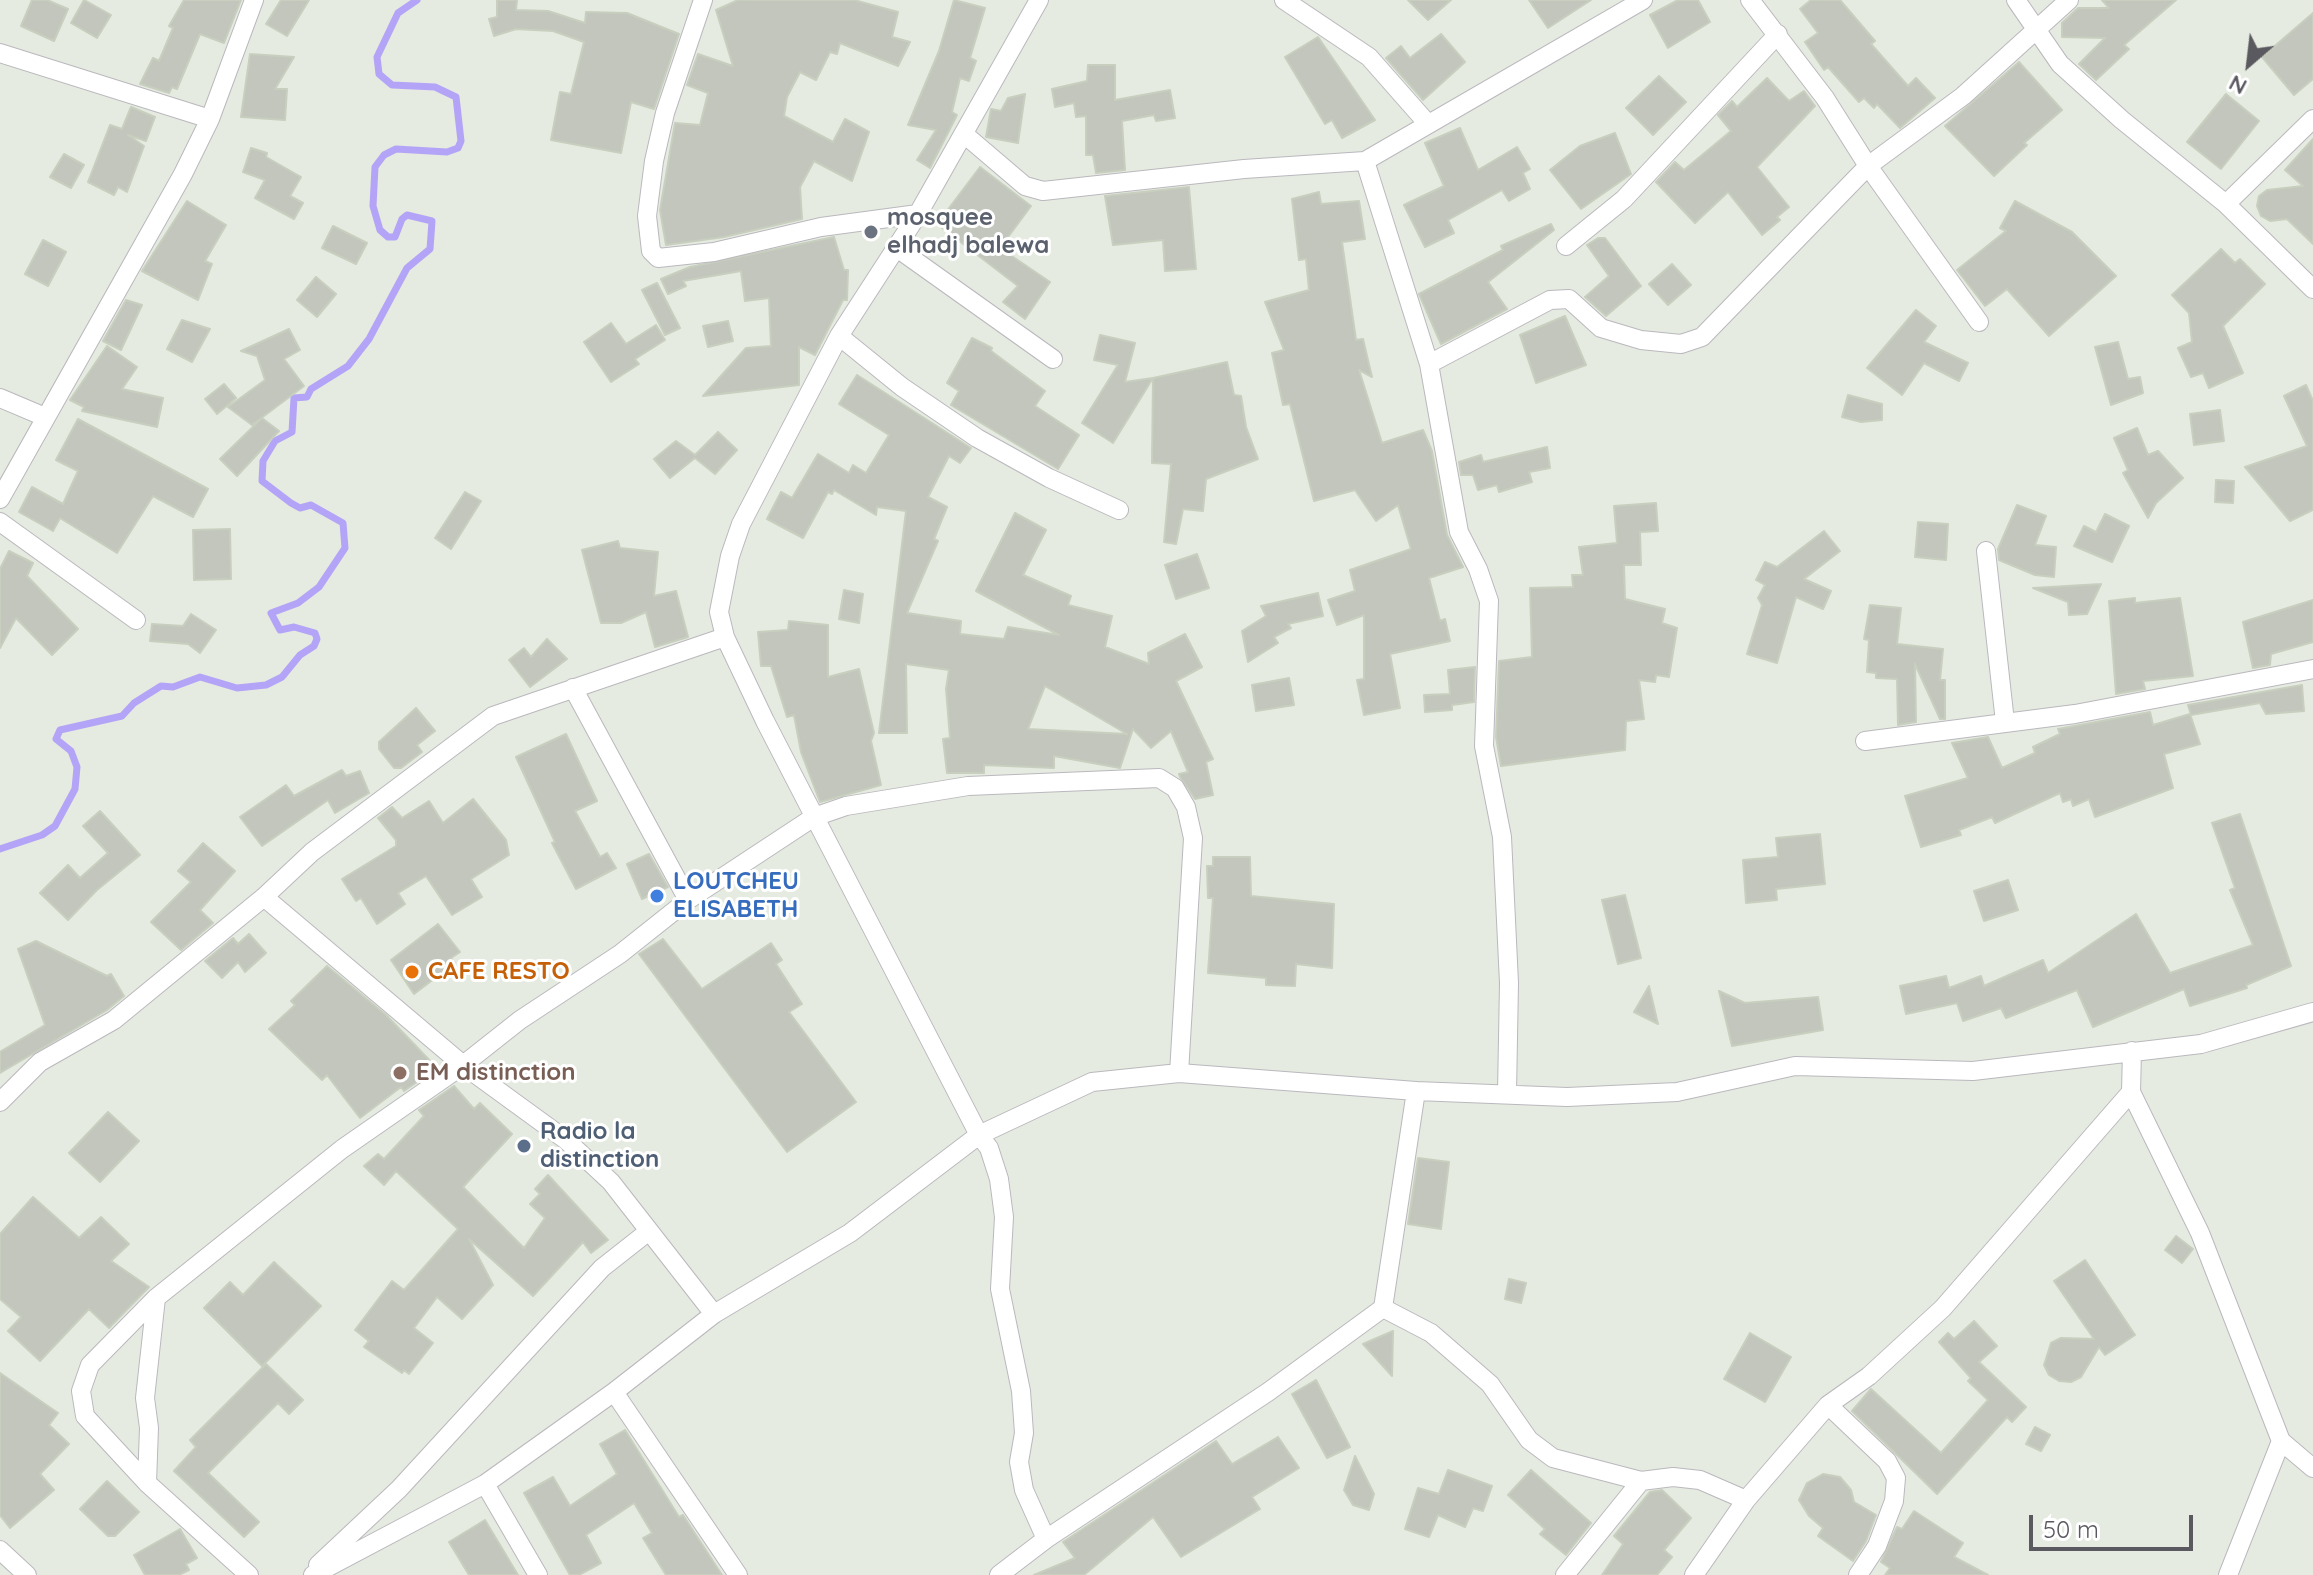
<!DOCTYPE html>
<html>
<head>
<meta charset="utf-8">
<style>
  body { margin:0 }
  #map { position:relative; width:2313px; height:1575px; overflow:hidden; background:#e5ebe0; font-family:Quicksand,sans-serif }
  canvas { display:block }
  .north { position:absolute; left:2209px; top:24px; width:80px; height:80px; -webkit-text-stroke:6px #fff; paint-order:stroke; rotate:208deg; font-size:22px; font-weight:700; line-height:32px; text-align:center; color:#5b5960 }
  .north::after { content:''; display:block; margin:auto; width:28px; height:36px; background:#5b5960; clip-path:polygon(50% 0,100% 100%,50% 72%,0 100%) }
  .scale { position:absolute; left:2029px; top:1515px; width:164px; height:36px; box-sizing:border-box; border:4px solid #5b5960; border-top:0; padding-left:10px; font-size:24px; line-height:28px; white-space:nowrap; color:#5b5960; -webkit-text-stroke:6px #fff; paint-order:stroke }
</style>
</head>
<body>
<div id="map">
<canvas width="2313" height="1575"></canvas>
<div class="north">N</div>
<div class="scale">50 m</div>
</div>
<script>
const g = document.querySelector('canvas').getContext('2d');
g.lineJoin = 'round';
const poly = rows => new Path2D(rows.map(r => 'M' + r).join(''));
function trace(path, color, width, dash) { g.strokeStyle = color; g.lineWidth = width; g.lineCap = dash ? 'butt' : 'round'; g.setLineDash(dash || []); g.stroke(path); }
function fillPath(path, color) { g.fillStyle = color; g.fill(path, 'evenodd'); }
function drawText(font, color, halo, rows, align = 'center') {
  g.font = font + ' Quicksand,sans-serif'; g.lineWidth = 6; g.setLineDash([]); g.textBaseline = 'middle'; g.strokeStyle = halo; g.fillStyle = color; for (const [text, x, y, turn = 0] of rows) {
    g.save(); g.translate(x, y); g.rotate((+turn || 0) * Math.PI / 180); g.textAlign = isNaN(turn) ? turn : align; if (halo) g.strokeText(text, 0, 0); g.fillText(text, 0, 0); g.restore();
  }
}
trace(poly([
  [0,849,42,835,55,826,75,789,77,767,71,751,56,739,60,730,122,716,134,703,161,686,173,687,200,677,237,688,266,685,282,677,300,655,314,646,317,639,315,633,294,627,280,630,271,613,298,603,319,587,345,548,343,523,311,505,300,508,291,503,262,481,263,461,275,441,292,432,294,398,307,397,311,389,348,366,369,339,407,268,430,249,432,221,407,215,402,219,395,237,388,237,380,230,373,206,375,167,384,155,396,149,447,152,458,148,461,141,456,97,435,87,392,85,379,74,377,57,398,13,417,0]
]), '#b4a4f7', 7);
const building = poly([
  [32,0,47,0,68,9,54,41,21,26,32,0],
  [84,0,111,15,97,38,71,23,84,0],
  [184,0,241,0,224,43,200,34,177,89,172,87,169,93,140,84,153,58,159,61,173,28,169,26,184,0],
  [281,0,309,0,287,36,266,24,281,0],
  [497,0,517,0,516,10,548,11,585,23,586,12,627,13,679,34,654,109,631,102,621,153,551,140,560,92,571,94,584,42,553,31,516,29,494,36,489,19,497,17,497,0],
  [738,0,854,0,898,12,892,37,910,42,898,66,840,43,837,54,830,52,816,80,800,72,787,97,784,116,833,142,845,119,869,132,852,181,814,161,800,187,802,219,724,237,666,245,660,210,675,123,700,125,708,93,687,85,698,54,733,66,716,10,738,0],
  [954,0,985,8,970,58,976,61,969,81,960,78,952,112,957,115,930,168,917,160,936,130,908,125,939,51,954,0],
  [1408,0,1451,0,1428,20,1408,0],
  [1529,0,1591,0,1548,28,1529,0],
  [1678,0,1698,0,1710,22,1668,48,1650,15,1678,0],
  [1811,0,1840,0,1875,41,1871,44,1908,86,1916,78,1935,98,1900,128,1877,104,1874,108,1864,98,1859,102,1828,67,1824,70,1805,42,1818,33,1800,9,1811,0],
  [2102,0,2176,0,2124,45,2129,49,2096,80,2079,64,2105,38,2062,37,2062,23,2078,8,2109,8,2102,0],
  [2313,13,2313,79,2294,95,2262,57,2313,13],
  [1441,34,1465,62,1423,100,1386,58,1401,46,1410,58,1441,34],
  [1318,37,1375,120,1342,138,1332,120,1325,124,1285,57,1318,37],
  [250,54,294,57,275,89,287,89,285,120,241,117,250,54],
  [2019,62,2062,110,2024,143,2027,145,1994,176,1945,126,2019,62],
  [1088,65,1115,65,1115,100,1170,90,1175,118,1156,121,1154,115,1122,121,1125,170,1096,173,1093,155,1086,155,1086,116,1076,117,1074,103,1055,107,1052,89,1087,81,1088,65],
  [1659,76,1686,102,1653,135,1626,108,1659,76],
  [1767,78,1789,101,1804,91,1815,106,1757,167,1789,207,1777,217,1780,220,1762,235,1728,192,1695,223,1656,182,1675,162,1684,170,1731,131,1718,115,1732,101,1737,107,1767,78],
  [1025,94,1018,143,986,137,991,109,1001,111,1008,98,1025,94],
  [2226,94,2259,121,2221,169,2187,142,2226,94],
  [131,107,155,117,146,141,128,135,144,146,127,192,118,187,114,195,88,182,110,125,122,129,131,107],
  [1460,128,1478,170,1517,147,1530,169,1523,173,1530,189,1509,201,1502,190,1448,220,1454,233,1425,247,1404,205,1444,186,1425,143,1460,128],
  [1615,133,1631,174,1581,209,1550,170,1580,146,1615,133],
  [2313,139,2313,244,2287,219,2270,221,2261,216,2257,206,2259,196,2267,190,2303,186,2285,170,2313,139],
  [251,148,267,153,266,157,301,177,290,196,303,203,294,219,255,198,265,180,243,172,251,148],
  [64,154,84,165,71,188,50,177,64,154],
  [980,167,1031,206,1000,248,1050,282,1025,319,1003,302,1018,286,937,224,980,167],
  [1189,187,1196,269,1165,271,1163,240,1113,245,1105,196,1189,187],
  [1319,192,1321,204,1359,201,1365,239,1342,242,1356,340,1363,339,1372,377,1359,370,1382,443,1423,430,1432,451,1447,535,1463,567,1429,578,1440,621,1445,619,1450,641,1390,654,1400,708,1364,715,1357,680,1364,679,1364,615,1337,625,1328,600,1355,591,1350,570,1411,549,1398,505,1376,521,1355,490,1314,501,1290,404,1283,405,1272,353,1284,350,1265,302,1309,290,1306,259,1299,260,1292,199,1319,192],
  [187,201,226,225,205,261,212,264,198,300,142,271,187,201],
  [2015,201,2072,232,2116,276,2049,336,2007,289,1985,306,1957,270,2006,231,2000,228,2015,201],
  [1551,224,1554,230,1488,282,1507,309,1441,344,1419,294,1503,250,1501,246,1551,224],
  [333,226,367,243,356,264,322,248,333,226],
  [834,237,844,270,848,270,847,300,843,300,815,355,799,347,799,385,703,396,746,348,771,346,769,298,745,301,741,271,683,281,686,286,668,294,661,279,690,267,834,237],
  [1598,238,1605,238,1641,286,1606,316,1585,297,1609,276,1587,245,1598,238],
  [43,240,66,252,48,286,25,274,43,240],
  [2221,249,2235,263,2240,259,2265,284,2223,326,2243,373,2209,388,2203,373,2191,377,2178,348,2192,342,2189,313,2172,295,2221,249],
  [1672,264,1691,285,1668,305,1649,284,1672,264],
  [316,277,336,294,317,317,297,300,316,277],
  [657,283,680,328,665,335,642,290,657,283],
  [126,300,142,305,121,350,103,341,126,300],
  [1916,310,1936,326,1924,342,1968,363,1959,381,1924,363,1902,395,1867,368,1916,310],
  [1565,316,1586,365,1536,383,1520,335,1565,316],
  [182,320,210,329,192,362,167,349,182,320],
  [728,321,733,341,708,347,703,326,728,321],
  [611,323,626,344,656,325,665,340,635,359,639,364,611,382,584,342,611,323],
  [289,329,300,350,284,359,304,386,252,425,228,407,265,380,257,356,241,351,289,329],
  [1100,335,1135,343,1125,382,1153,378,1113,443,1082,423,1118,365,1094,360,1100,335],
  [972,338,992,348,991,351,1045,391,1035,406,1079,435,1058,469,951,405,959,391,947,383,972,338],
  [2118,342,2128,379,2140,377,2143,393,2111,405,2095,347,2118,342],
  [107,346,137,367,122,389,163,398,157,427,82,411,84,407,70,400,107,346],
  [1227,362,1234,395,1241,396,1246,427,1258,459,1206,479,1203,511,1183,509,1176,544,1164,542,1171,464,1152,463,1153,378,1227,362],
  [857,375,971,448,960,463,949,456,928,497,947,507,934,539,938,541,907,613,961,621,960,634,1004,639,1008,627,1059,635,976,591,1015,513,1046,530,1023,575,1071,596,1068,605,1112,616,1105,647,1149,664,1148,653,1185,634,1202,667,1176,681,1213,759,1206,762,1213,795,1195,799,1180,777,1179,774,1188,772,1171,731,1151,748,1133,729,1120,768,1054,756,1054,768,984,765,984,773,947,773,943,739,950,738,946,689,949,670,906,664,907,733,879,733,906,511,877,507,876,515,834,490,832,494,828,492,803,538,767,519,781,492,792,498,818,454,849,473,853,465,866,473,889,435,839,404,857,375],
  [1045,686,1127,734,1028,729,1045,686],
  [224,384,236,398,217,414,205,399,224,384],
  [2306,385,2313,401,2313,510,2290,521,2245,467,2307,446,2284,396,2306,385],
  [1848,395,1882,404,1882,420,1861,422,1842,417,1848,395],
  [2220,410,2224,441,2194,445,2190,414,2220,410],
  [262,418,279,431,237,476,220,459,262,418],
  [78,419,208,489,193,517,153,496,117,553,60,518,53,531,19,512,32,487,63,504,78,471,56,460,78,419],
  [2137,428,2148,455,2158,451,2183,478,2156,503,2148,518,2123,473,2128,470,2114,438,2137,428],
  [718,432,737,450,715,474,695,458,670,478,654,459,676,441,695,455,718,432],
  [1547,447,1550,468,1529,472,1532,482,1499,492,1497,485,1478,490,1473,475,1461,475,1459,462,1481,455,1483,462,1547,447],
  [2216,480,2234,481,2233,503,2215,502,2216,480],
  [465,492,481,501,451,549,435,538,465,492],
  [1656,503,1658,531,1640,532,1641,565,1624,565,1625,599,1665,609,1662,623,1677,628,1669,677,1656,675,1655,682,1639,680,1644,719,1626,721,1625,750,1501,766,1496,737,1499,661,1532,657,1530,588,1573,587,1572,575,1583,575,1579,547,1617,543,1614,506,1656,503],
  [2017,505,2046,516,2035,545,2056,547,2054,577,2035,575,1999,560,1998,549,2017,505],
  [2105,514,2129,526,2112,562,2074,546,2084,526,2096,532,2105,514],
  [1918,522,1948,524,1946,560,1915,557,1918,522],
  [230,529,231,579,194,580,193,530,230,529],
  [1824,531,1840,551,1804,579,1831,591,1823,609,1796,597,1777,663,1747,654,1762,605,1758,598,1765,585,1756,580,1765,562,1777,567,1824,531],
  [618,541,620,548,658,552,654,596,676,591,688,637,655,647,646,612,621,623,601,623,582,550,618,541],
  [9,551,33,563,27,576,78,629,52,655,16,618,0,648,0,569,9,551],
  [1197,554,1209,588,1176,599,1165,565,1197,554],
  [2101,584,2087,614,2069,615,2068,602,2033,588,2101,584],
  [844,590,863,594,859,623,839,619,844,590],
  [1318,593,1323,616,1288,624,1291,628,1274,637,1278,643,1248,662,1242,631,1266,616,1261,606,1318,593],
  [2135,598,2135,603,2180,598,2193,676,2143,681,2145,689,2116,694,2109,601,2135,598],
  [2313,600,2313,642,2271,654,2270,665,2253,668,2243,622,2313,600],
  [1870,605,1901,608,1897,644,1943,649,1940,680,1945,680,1945,719,1940,719,1915,664,1916,722,1898,725,1897,679,1876,678,1876,673,1867,672,1869,640,1864,639,1870,605],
  [191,614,216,630,200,653,188,644,150,641,152,624,183,626,191,614],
  [789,621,828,625,828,677,859,669,874,733,871,741,881,785,820,802,801,752,794,715,787,717,771,666,761,666,758,632,788,630,789,621],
  [547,639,567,659,530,687,509,660,524,648,531,657,547,639],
  [1475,667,1474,702,1452,705,1452,710,1425,712,1424,695,1450,694,1448,670,1475,667],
  [1289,678,1294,705,1256,711,1252,685,1289,678],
  [2302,685,2304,711,2266,714,2260,703,2191,715,2188,705,2302,685],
  [416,708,435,731,417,745,422,752,401,768,394,768,379,749,379,742,416,708],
  [2150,712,2153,725,2190,714,2200,744,2164,754,2173,788,2095,817,2089,799,2073,806,2071,799,2063,802,2060,793,1995,823,1992,817,1959,830,1961,835,1921,847,1905,796,1968,778,1952,743,1988,737,2002,768,2035,753,2033,747,2060,734,2058,729,2150,712],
  [566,734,597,801,575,811,600,857,607,853,616,868,576,889,552,843,555,842,516,757,566,734],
  [342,770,346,776,360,771,369,793,335,813,328,800,262,846,240,817,286,785,294,796,342,770],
  [473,799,506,840,509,855,471,879,482,897,452,915,426,876,398,893,405,904,377,924,361,898,356,901,342,879,396,846,396,840,378,818,392,807,402,818,429,801,443,823,473,799],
  [100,811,140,855,97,890,68,920,40,893,68,865,80,878,108,853,83,826,100,811],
  [2240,814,2291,966,2246,985,2247,988,2190,1006,2184,989,2093,1027,2077,990,2006,1018,2001,1008,1963,1021,1957,1003,1906,1014,1900,986,1946,976,1949,988,1981,976,1984,986,2043,960,2048,973,2136,914,2170,973,2253,945,2230,890,2235,888,2212,823,2240,814],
  [1820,834,1825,884,1776,889,1777,900,1746,903,1743,860,1778,857,1776,838,1820,834],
  [203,843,235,871,200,910,213,923,181,950,151,922,191,882,178,871,203,843],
  [649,854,668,887,642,899,627,864,649,854],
  [1213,857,1250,857,1251,896,1334,904,1332,968,1296,964,1295,986,1266,985,1266,978,1208,973,1213,898,1208,898,1207,866,1213,866,1213,857],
  [2008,880,2018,910,1984,921,1974,891,2008,880],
  [1625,895,1641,958,1618,964,1602,900,1625,895],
  [438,924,460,952,451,958,455,963,414,994,391,960,438,924],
  [249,934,266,953,245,972,238,962,222,978,205,961,233,938,238,944,249,934],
  [663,939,702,989,771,943,782,960,776,964,802,1004,789,1012,856,1102,787,1152,639,954,663,939],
  [36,941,107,976,111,974,124,996,107,1010,0,1073,0,1052,45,1025,18,949,36,941],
  [327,966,386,1015,437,1068,404,1091,401,1087,360,1118,327,1075,322,1080,269,1029,295,1005,291,1001,327,966],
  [1649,986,1658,1024,1634,1012,1649,986],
  [1719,991,1745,1003,1818,997,1823,1030,1732,1046,1719,991],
  [454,1086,474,1109,480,1103,512,1134,463,1187,524,1248,545,1218,530,1204,540,1194,535,1189,548,1175,608,1240,591,1253,583,1242,533,1296,469,1239,493,1285,462,1319,437,1297,414,1328,433,1343,409,1374,404,1370,402,1373,364,1347,369,1341,355,1330,392,1281,404,1290,458,1229,396,1171,384,1185,364,1166,378,1154,384,1159,424,1116,419,1110,454,1086],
  [108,1112,139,1141,100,1182,69,1153,108,1112],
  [1418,1158,1449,1162,1441,1229,1408,1224,1418,1158],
  [33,1197,79,1238,101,1217,129,1244,111,1261,149,1287,109,1328,89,1309,40,1361,8,1331,21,1317,0,1299,0,1234,33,1197],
  [2176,1236,2193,1249,2182,1263,2165,1250,2176,1236],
  [2085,1260,2135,1335,2105,1355,2099,1347,2081,1377,2071,1382,2059,1381,2049,1375,2044,1365,2051,1343,2061,1338,2094,1339,2054,1281,2085,1260],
  [274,1262,321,1306,262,1366,204,1308,230,1282,243,1295,274,1262],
  [1509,1279,1526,1283,1521,1303,1505,1299,1509,1279],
  [1974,1321,1997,1346,1979,1362,2026,1407,2012,1422,2007,1417,1937,1494,1852,1411,1871,1389,1941,1453,1988,1400,1968,1381,1971,1378,1939,1342,1948,1333,1954,1339,1974,1321],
  [1393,1331,1392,1376,1363,1344,1393,1331],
  [1750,1333,1791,1357,1765,1402,1724,1379,1750,1333],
  [266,1364,303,1400,289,1414,278,1403,208,1473,259,1522,244,1537,174,1471,196,1447,190,1440,266,1364],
  [0,1373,58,1413,49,1425,69,1444,40,1474,54,1490,10,1528,0,1515,0,1373],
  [1316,1380,1350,1447,1327,1458,1292,1394,1316,1380],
  [2035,1427,2050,1435,2041,1451,2026,1444,2035,1427],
  [625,1430,679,1517,683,1515,722,1575,666,1575,643,1538,652,1533,634,1503,586,1535,601,1563,579,1575,570,1575,524,1493,553,1477,570,1506,617,1474,600,1444,625,1430],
  [1278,1437,1299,1468,1252,1497,1260,1509,1181,1557,1153,1517,1084,1575,1034,1575,1075,1558,1063,1542,1216,1441,1232,1464,1278,1437],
  [1355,1456,1374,1494,1369,1510,1353,1505,1344,1490,1355,1456],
  [1448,1470,1492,1486,1483,1511,1473,1508,1465,1527,1438,1515,1429,1537,1405,1529,1418,1488,1439,1494,1448,1470],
  [1531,1470,1591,1523,1566,1555,1540,1534,1545,1529,1508,1495,1531,1470],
  [1823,1474,1840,1477,1851,1490,1854,1502,1876,1515,1866,1541,1853,1561,1818,1536,1823,1528,1809,1516,1799,1500,1807,1483,1823,1474],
  [107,1481,139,1512,115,1536,108,1536,80,1509,107,1481],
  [1662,1490,1691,1518,1664,1550,1672,1557,1657,1575,1602,1575,1623,1544,1614,1536,1650,1492,1662,1490],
  [1914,1511,1963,1543,1954,1557,1988,1575,1885,1575,1890,1568,1881,1562,1897,1527,1902,1529,1914,1511],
  [485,1520,518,1575,469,1575,449,1542,485,1520],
  [180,1529,197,1558,186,1564,189,1570,179,1575,145,1575,134,1555,180,1529]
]);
fillPath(building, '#c2c6bd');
trace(building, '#c8cfbf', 2);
const minor = poly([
  [703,0,665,113,654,161,647,216,651,251,658,258,714,252,821,227,918,214],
  [1039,0,918,214,839,336,741,524,730,556,719,612,725,637,765,721,979,1135,989,1148,999,1179,1004,1217,1000,1289,1021,1391,1024,1433,1019,1462,1024,1490,1046,1539],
  [1284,0,1369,57,1428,124],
  [1750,0,1825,98,1868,166,1979,322],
  [2016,0,2060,64,2122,120,2226,204,2313,289],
  [0,53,210,119],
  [964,134,1025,186,1043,191,1244,169,1365,161],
  [2226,204,2313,119],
  [1566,246,1624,199,1778,34],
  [897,248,1053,359],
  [839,336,902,387,977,438,1049,478,1119,510],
  [1429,364,1550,300,1569,299,1601,328,1641,340,1681,344,1702,337,1868,166,1963,96,2069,0],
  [0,398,45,417],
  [0,499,183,174,210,119,254,0],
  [0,522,136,620],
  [1986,551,2005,722],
  [573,688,688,900],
  [1865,741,2075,714,2313,669],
  [264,897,463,1065,566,1140,611,1182,714,1314],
  [2132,1051,2131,1092,2200,1233,2281,1441,2228,1575],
  [1416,1091,1383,1308,1431,1333,1490,1384,1529,1440,1553,1458,1641,1481,1673,1477,1700,1480,1746,1500],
  [1507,1093,1509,983,1502,837,1484,746,1489,601,1478,569,1459,532,1429,364,1365,161,1643,0],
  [0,1102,40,1062,114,1020,264,897,312,852,493,716,725,637],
  [614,1392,738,1575],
  [1828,1405,1887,1461,1896,1478,1894,1501,1877,1546,1858,1575],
  [2281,1441,2313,1468],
  [147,1483,149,1428,145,1398,156,1298],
  [485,1484,538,1575],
  [0,1550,27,1575],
  [318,1565,399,1489,602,1268,649,1231],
  [249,1575,147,1483,85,1416,81,1391,90,1365,156,1298,342,1149,463,1065,520,1020,620,954,688,900,814,817,846,806,968,786,1159,778,1175,788,1186,807,1193,838,1179,1073],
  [313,1575,485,1484,614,1392,714,1314,850,1233,979,1135,1092,1082,1179,1073,1416,1091,1567,1097,1677,1092,1795,1066,1973,1071,2201,1044,2313,1012],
  [999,1575,1046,1539,1268,1392,1383,1308],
  [1565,1575,1641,1481],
  [1694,1575,1746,1500,1828,1405,1869,1376,1943,1308,2131,1092]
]);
trace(minor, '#bab8be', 20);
trace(minor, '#fff', 18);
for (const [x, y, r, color] of [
  [871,232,8,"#6b7280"],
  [657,896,8,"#3f7fe0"],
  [412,972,8,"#e8710a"],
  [400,1073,8,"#8d6e63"],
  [524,1146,8,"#5c6f8a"]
]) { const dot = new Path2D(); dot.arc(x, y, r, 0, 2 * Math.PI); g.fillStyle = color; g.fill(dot); trace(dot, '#fff', 3); }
drawText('bold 24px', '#5b616d', '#fff', [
  ["mosquee",887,218],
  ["elhadj balewa",887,246]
], 'left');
drawText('bold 24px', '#366cbe', '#fff', [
  ["LOUTCHEU",673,882],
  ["ELISABETH",673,910]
], 'left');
drawText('bold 24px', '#c56008', '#fff', [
  ["CAFE RESTO",428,972]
], 'left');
drawText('bold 24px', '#785e54', '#fff', [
  ["EM distinction",416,1073]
], 'left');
drawText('bold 24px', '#4e5e75', '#fff', [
  ["Radio la",540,1132],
  ["distinction",540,1160]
], 'left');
</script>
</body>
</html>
